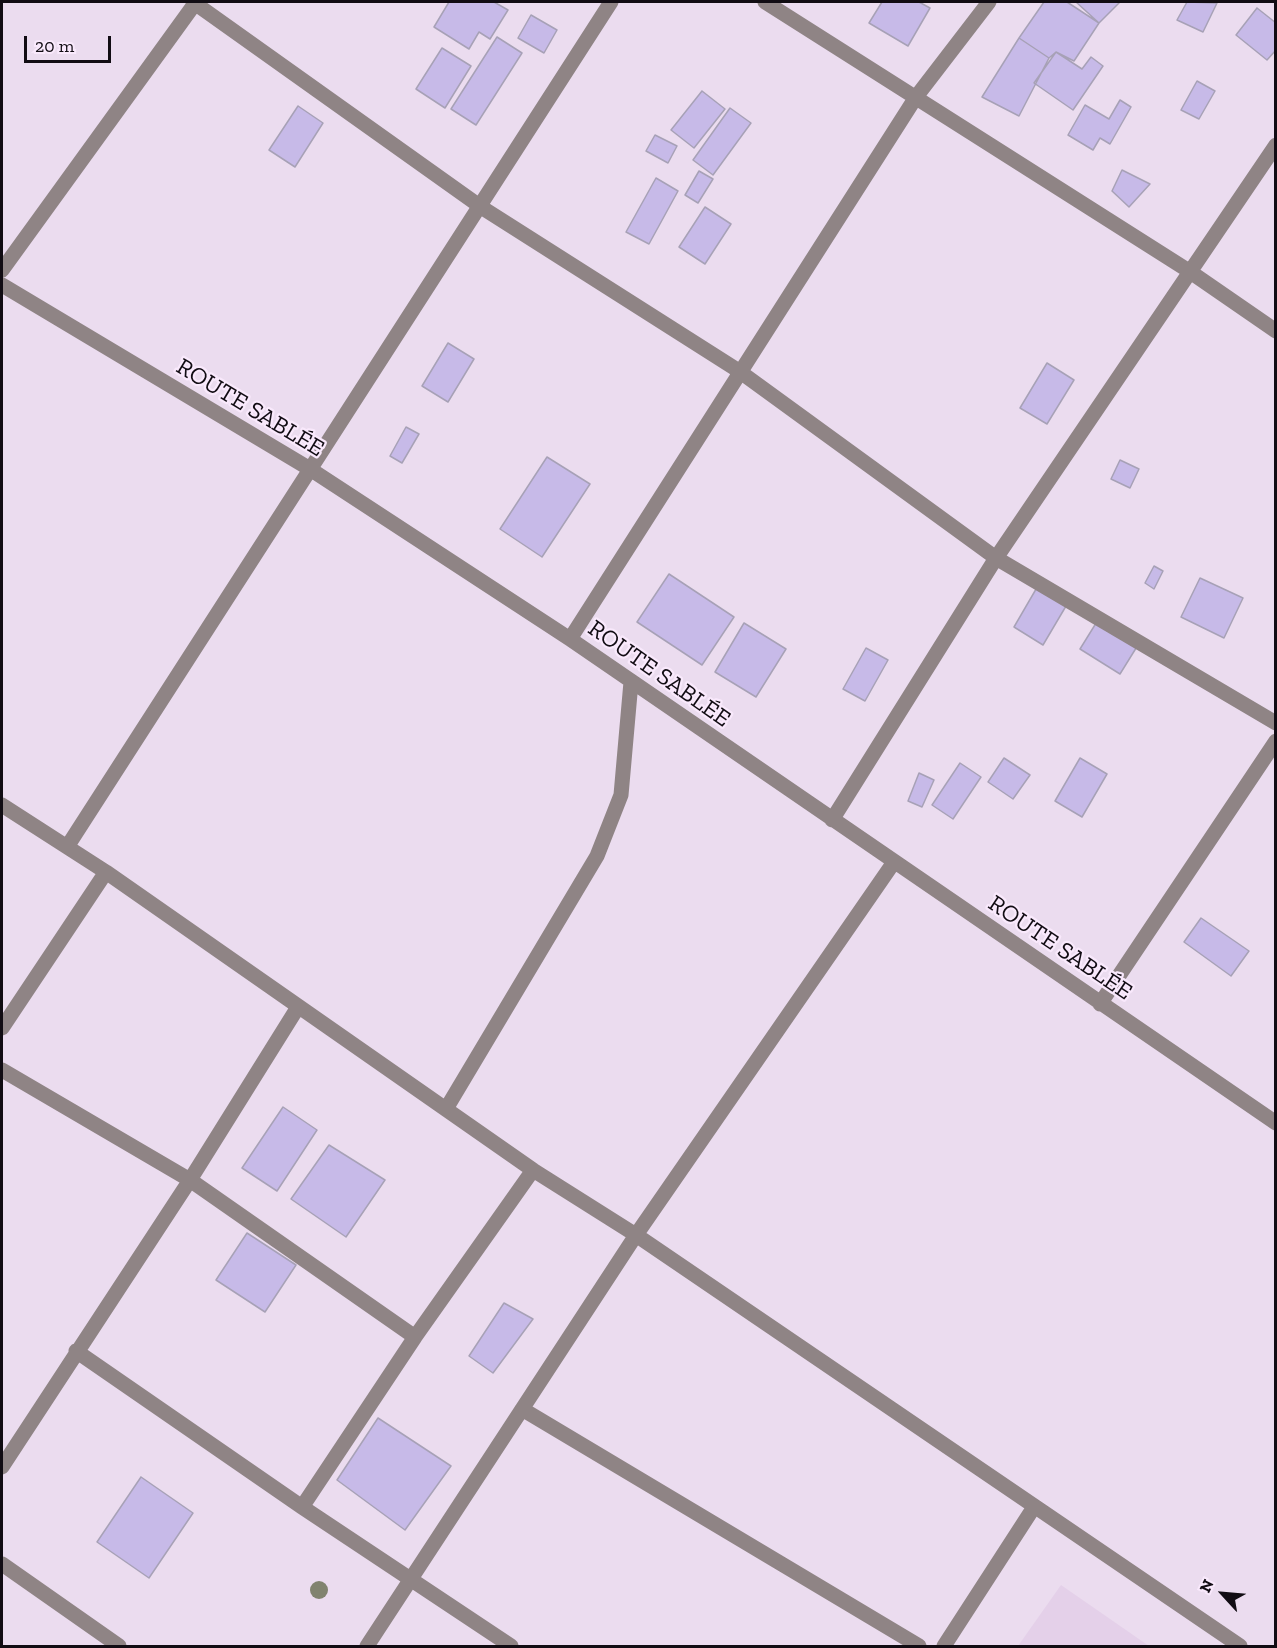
<!DOCTYPE html>
<html>
<head>
<meta charset="utf-8">
<style>
  body { margin:0 }
  #map { position:relative; width:1277px; height:1648px; overflow:hidden; background:#ebdcef; font-family:"Zilla Slab",serif }
  canvas { display:block }
  .frame { position:absolute; inset:0; border:3px solid #110c13; pointer-events:none }
  .north { position:absolute; left:1193px; top:1564px; width:60px; height:60px; -webkit-text-stroke:4px #f9e9fc; paint-order:stroke; rotate:296deg; font-size:16px; font-weight:700; line-height:24px; text-align:center; color:#110c13 }
  .north::after { content:''; display:block; margin:auto; width:21px; height:27px; background:#110c13; clip-path:polygon(50% 0,100% 100%,50% 72%,0 100%) }
  .scale { position:absolute; left:24px; top:36px; width:87px; height:27px; box-sizing:border-box; border:3px solid #110c13; border-top:0; padding-left:8px; font-size:18px; line-height:21px; white-space:nowrap; color:#110c13; -webkit-text-stroke:4px #f9e9fc; paint-order:stroke }
</style>
</head>
<body>
<div id="map">
<canvas width="1277" height="1648"></canvas>
<div class="frame"></div>
<div class="north">N</div>
<div class="scale">20 m</div>
</div>
<script>
const g = document.querySelector('canvas').getContext('2d');
g.lineJoin = 'round';
function fillPath(path, color) { g.fillStyle = color; g.fill(path, 'evenodd'); }
const poly = rows => new Path2D(rows.map(r => 'M' + r).join(''));
function trace(path, color, width, dash) { g.strokeStyle = color; g.lineWidth = width; g.lineCap = dash ? 'butt' : 'round'; g.setLineDash(dash || []); g.stroke(path); }
function drawText(font, color, halo, rows, align = 'center') {
  g.font = font + ' "Zilla Slab",serif'; g.lineWidth = 4.5; g.setLineDash([]); g.textBaseline = 'middle'; g.strokeStyle = halo; g.fillStyle = color; for (const [text, x, y, turn = 0] of rows) {
    g.save(); g.translate(x, y); g.rotate((+turn || 0) * Math.PI / 180); g.textAlign = isNaN(turn) ? turn : align; if (halo) g.strokeText(text, 0, 0); g.fillText(text, 0, 0); g.restore();
  }
}
fillPath(poly([
  [1061,1585,1149,1646,1018,1646]
]), '#e4d0e9');
const building = poly([
  [449,2,494,2,508,10,490,39,479,32,469,49,434,27,449,2],
  [882,2,919,2,930,8,908,46,869,23,882,2],
  [1044,2,1067,2,1099,23,1074,61,1056,52,1049,58,1019,38,1044,2],
  [1076,2,1120,2,1099,23,1076,2],
  [1187,2,1217,3,1203,32,1177,20,1187,2],
  [1257,8,1276,23,1276,50,1267,60,1236,35,1257,8],
  [531,15,557,30,544,53,518,38,531,15],
  [497,37,522,53,476,125,451,109,497,37],
  [1019,38,1049,58,1019,116,982,97,1019,38],
  [442,48,471,66,445,108,416,89,442,48],
  [1056,52,1082,69,1091,57,1103,66,1073,110,1034,83,1056,52],
  [1197,81,1215,91,1199,119,1181,110,1197,81],
  [702,91,725,109,694,148,671,130,702,91],
  [1120,100,1131,107,1110,144,1100,138,1093,150,1068,135,1085,105,1109,119,1120,100],
  [298,106,323,123,295,167,269,150,298,106],
  [730,108,751,123,713,175,693,160,730,108],
  [655,135,677,146,668,163,646,151,655,135],
  [1122,170,1150,184,1129,207,1112,191,1122,170],
  [699,171,713,179,698,203,685,195,699,171],
  [656,178,678,191,649,244,626,232,656,178],
  [705,207,731,224,705,264,679,247,705,207],
  [448,343,474,359,448,402,422,386,448,343],
  [1047,363,1074,380,1047,424,1020,408,1047,363],
  [406,427,419,434,402,463,390,456,406,427],
  [547,457,590,484,542,557,500,529,547,457],
  [1120,460,1139,469,1130,488,1111,479,1120,460],
  [1154,566,1163,571,1154,589,1145,583,1154,566],
  [669,574,734,617,702,665,637,622,669,574],
  [1200,578,1243,598,1224,638,1181,617,1200,578],
  [1039,584,1069,601,1043,645,1014,627,1039,584],
  [1098,620,1138,645,1120,674,1080,649,1098,620],
  [744,623,786,649,756,697,715,672,744,623],
  [866,648,888,660,865,701,843,689,866,648],
  [1004,758,1030,775,1013,799,988,782,1004,758],
  [1080,758,1107,774,1082,817,1055,801,1080,758],
  [960,763,981,777,953,819,932,805,960,763],
  [919,773,934,780,922,807,908,801,919,773],
  [1201,918,1249,951,1231,976,1184,942,1201,918],
  [283,1107,317,1130,277,1191,242,1168,283,1107],
  [329,1145,385,1180,346,1237,291,1199,329,1145],
  [247,1233,296,1265,265,1312,216,1280,247,1233],
  [504,1303,533,1319,493,1373,469,1356,504,1303],
  [378,1418,451,1466,405,1530,337,1480,378,1418],
  [141,1477,193,1513,149,1578,97,1542,141,1477]
]);
fillPath(building, '#c7bae8');
trace(building, '#a7a1b6', 1.5);
trace(poly([
  [193,2,481,207,739,371,996,558,1276,723],
  [765,2,1189,271,1276,331],
  [2,270,196,2],
  [2,285,310,469,570,639,1276,1123],
  [570,639,916,97,989,2],
  [2,805,106,872,533,1170,636,1235,1240,1646],
  [832,820,996,558,1276,145],
  [67,847,611,2],
  [1100,1004,1276,741],
  [2,1028,106,872],
  [2,1070,190,1180,415,1337],
  [446,1109,597,856,621,795,631,682],
  [76,1351,302,1507,511,1646],
  [522,1409,919,1646],
  [2,1467,190,1180,298,1007],
  [302,1507,415,1337,533,1170],
  [2,1564,119,1646],
  [367,1646,636,1235,894,862],
  [944,1646,1034,1507]
]), '#8f8485', 15);
g.fillStyle = '#81836f';
for (const [x, y] of [
  [319,1590]
]) { g.beginPath(); g.arc(x, y, 9, 0, 2 * Math.PI); g.fill(); }
drawText('24px', '#110c13', '#f9e9fc', [
  ["ROUTE SABLÉE",250,408,31],
  ["ROUTE SABLÉE",659,674,35],
  ["ROUTE SABLÉE",1060,948,34]
]);
</script>
</body>
</html>
